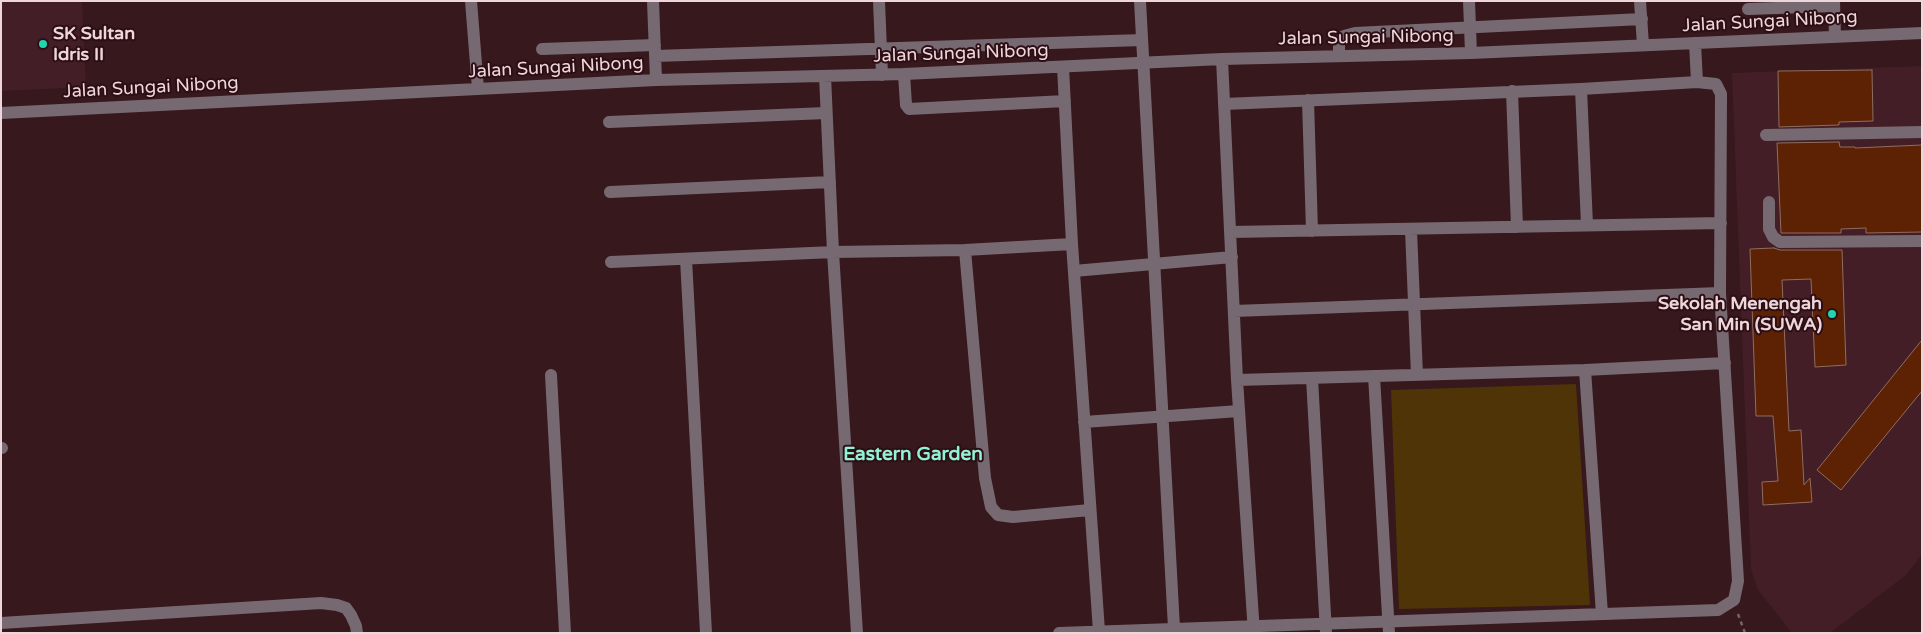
<!DOCTYPE html>
<html>
<head>
<meta charset="utf-8">
<style>
  body { margin:0 }
  #map { position:relative; width:1923px; height:634px; overflow:hidden; background:#36181d; font-family:"Varela Round",sans-serif }
  canvas { display:block }
  .frame { position:absolute; inset:0; border:2px solid #edd7da; pointer-events:none }
</style>
</head>
<body>
<div id="map">
<canvas width="1923" height="634"></canvas>
<div class="frame"></div>
</div>
<script>
const g = document.querySelector('canvas').getContext('2d');
g.lineJoin = 'round';
function fillPath(path, color) { g.fillStyle = color; g.fill(path, 'evenodd'); }
const poly = rows => new Path2D(rows.map(r => 'M' + r).join(''));
function trace(path, color, width, dash) { g.strokeStyle = color; g.lineWidth = width; g.lineCap = dash ? 'butt' : 'round'; g.setLineDash(dash || []); g.stroke(path); }
function drawText(font, color, halo, rows, align = 'center') {
  g.font = font + ' "Varela Round",sans-serif'; g.lineWidth = 4; g.setLineDash([]); g.textBaseline = 'middle'; g.strokeStyle = halo; g.fillStyle = color; for (const [text, x, y, turn = 0] of rows) {
    g.save(); g.translate(x, y); g.rotate((+turn || 0) * Math.PI / 180); g.textAlign = isNaN(turn) ? turn : align; if (halo) g.strokeText(text, 0, 0); g.fillText(text, 0, 0); g.restore();
  }
}
fillPath(poly([
  [1,1,82,1,86,87,1,91],
  [1922,66,1922,554,1906,575,1830,633,1792,633,1758,590,1751,569,1732,73]
]), '#431e26');
fillPath(poly([
  [1576,384,1590,605,1399,609,1391,390]
]), '#4e3407');
const building = poly([
  [1872,70,1873,121,1839,122,1839,125,1779,127,1778,71,1872,70],
  [1839,142,1840,147,1855,147,1855,148,1922,145,1922,232,1866,233,1866,228,1841,229,1841,233,1781,233,1777,143,1839,142],
  [1774,248,1780,250,1842,250,1846,365,1815,367,1811,279,1782,280,1789,431,1801,430,1804,485,1810,478,1812,502,1763,505,1762,482,1778,481,1773,416,1756,416,1750,249,1774,248],
  [1922,340,1922,391,1841,490,1817,470,1922,340]
]);
fillPath(building, '#5d2104');
trace(building, '#906d5f', 1);
trace(poly([
  [1738,614,1745,633]
]), '#7b6064', 2.5, [4, 4]);
trace(poly([
  [471,1,478,89],
  [653,1,656,80],
  [879,1,882,75],
  [1140,1,1174,628],
  [1469,1,1471,53],
  [1640,1,1643,45],
  [1834,1,1835,37],
  [1748,9,1834,6],
  [1695,43,1697,82],
  [542,49,655,45],
  [655,56,1142,40],
  [1339,56,1339,42,1344,36,1355,33,1642,19],
  [1222,59,1237,380,1254,633],
  [1063,67,1072,244,1099,631],
  [904,74,906,105,909,109,1065,101],
  [825,76,833,252,857,633],
  [1581,89,1587,225],
  [1512,91,1517,227],
  [1308,100,1312,231],
  [1,113,656,80,904,74,1222,59,1471,53,1922,33],
  [609,122,826,113],
  [1766,135,1922,132],
  [610,192,830,182],
  [1769,202,1769,229,1773,237,1780,242,1922,241],
  [1411,230,1417,375],
  [1231,232,1721,223],
  [965,250,985,478,991,507,998,515,1013,517,1090,510],
  [686,259,706,633],
  [611,262,833,252,965,250,1072,244],
  [1074,271,1232,257],
  [1234,311,1720,293],
  [1585,370,1602,614],
  [551,375,565,633],
  [1374,376,1389,633],
  [1312,378,1326,633],
  [1237,380,1585,370,1725,363],
  [1084,422,1239,411],
  [1,448,2,448],
  [1,623,321,603,337,605,346,608,351,615,356,626,357,633],
  [1059,633,1718,610,1734,600,1738,581,1720,293,1721,94,1716,84,1697,82,1581,89,1224,104]
]), '#776972', 12);
for (const [x, y, r, color] of [
  [43,44,5,"#21d5af"],
  [1832,314,5,"#21d5af"]
]) { const dot = new Path2D(); dot.arc(x, y, r, 0, 2 * Math.PI); g.fillStyle = color; g.fill(dot); trace(dot, '#2c0e14', 2); }
drawText('18px', '#edd7da', '#2c0e14', [
  ["Jalan Sungai Nibong",1770,22,-3],
  ["Jalan Sungai Nibong",1366,38,-1],
  ["Jalan Sungai Nibong",961,54,-2],
  ["Jalan Sungai Nibong",556,68,-3],
  ["Jalan Sungai Nibong",151,88,-3]
]);
drawText('bold 18px', '#edd7da', '#2c0e14', [
  ["SK Sultan",53,34],
  ["Idris II",53,55],
  ["Sekolah Menengah",1822,304,"right"],
  ["San Min (SUWA)",1822,325,"right"]
], 'left');
drawText('bold 19px', '#92f2d6', '#2c0e14', [
  ["Eastern Garden",913,455]
]);
</script>
</body>
</html>
